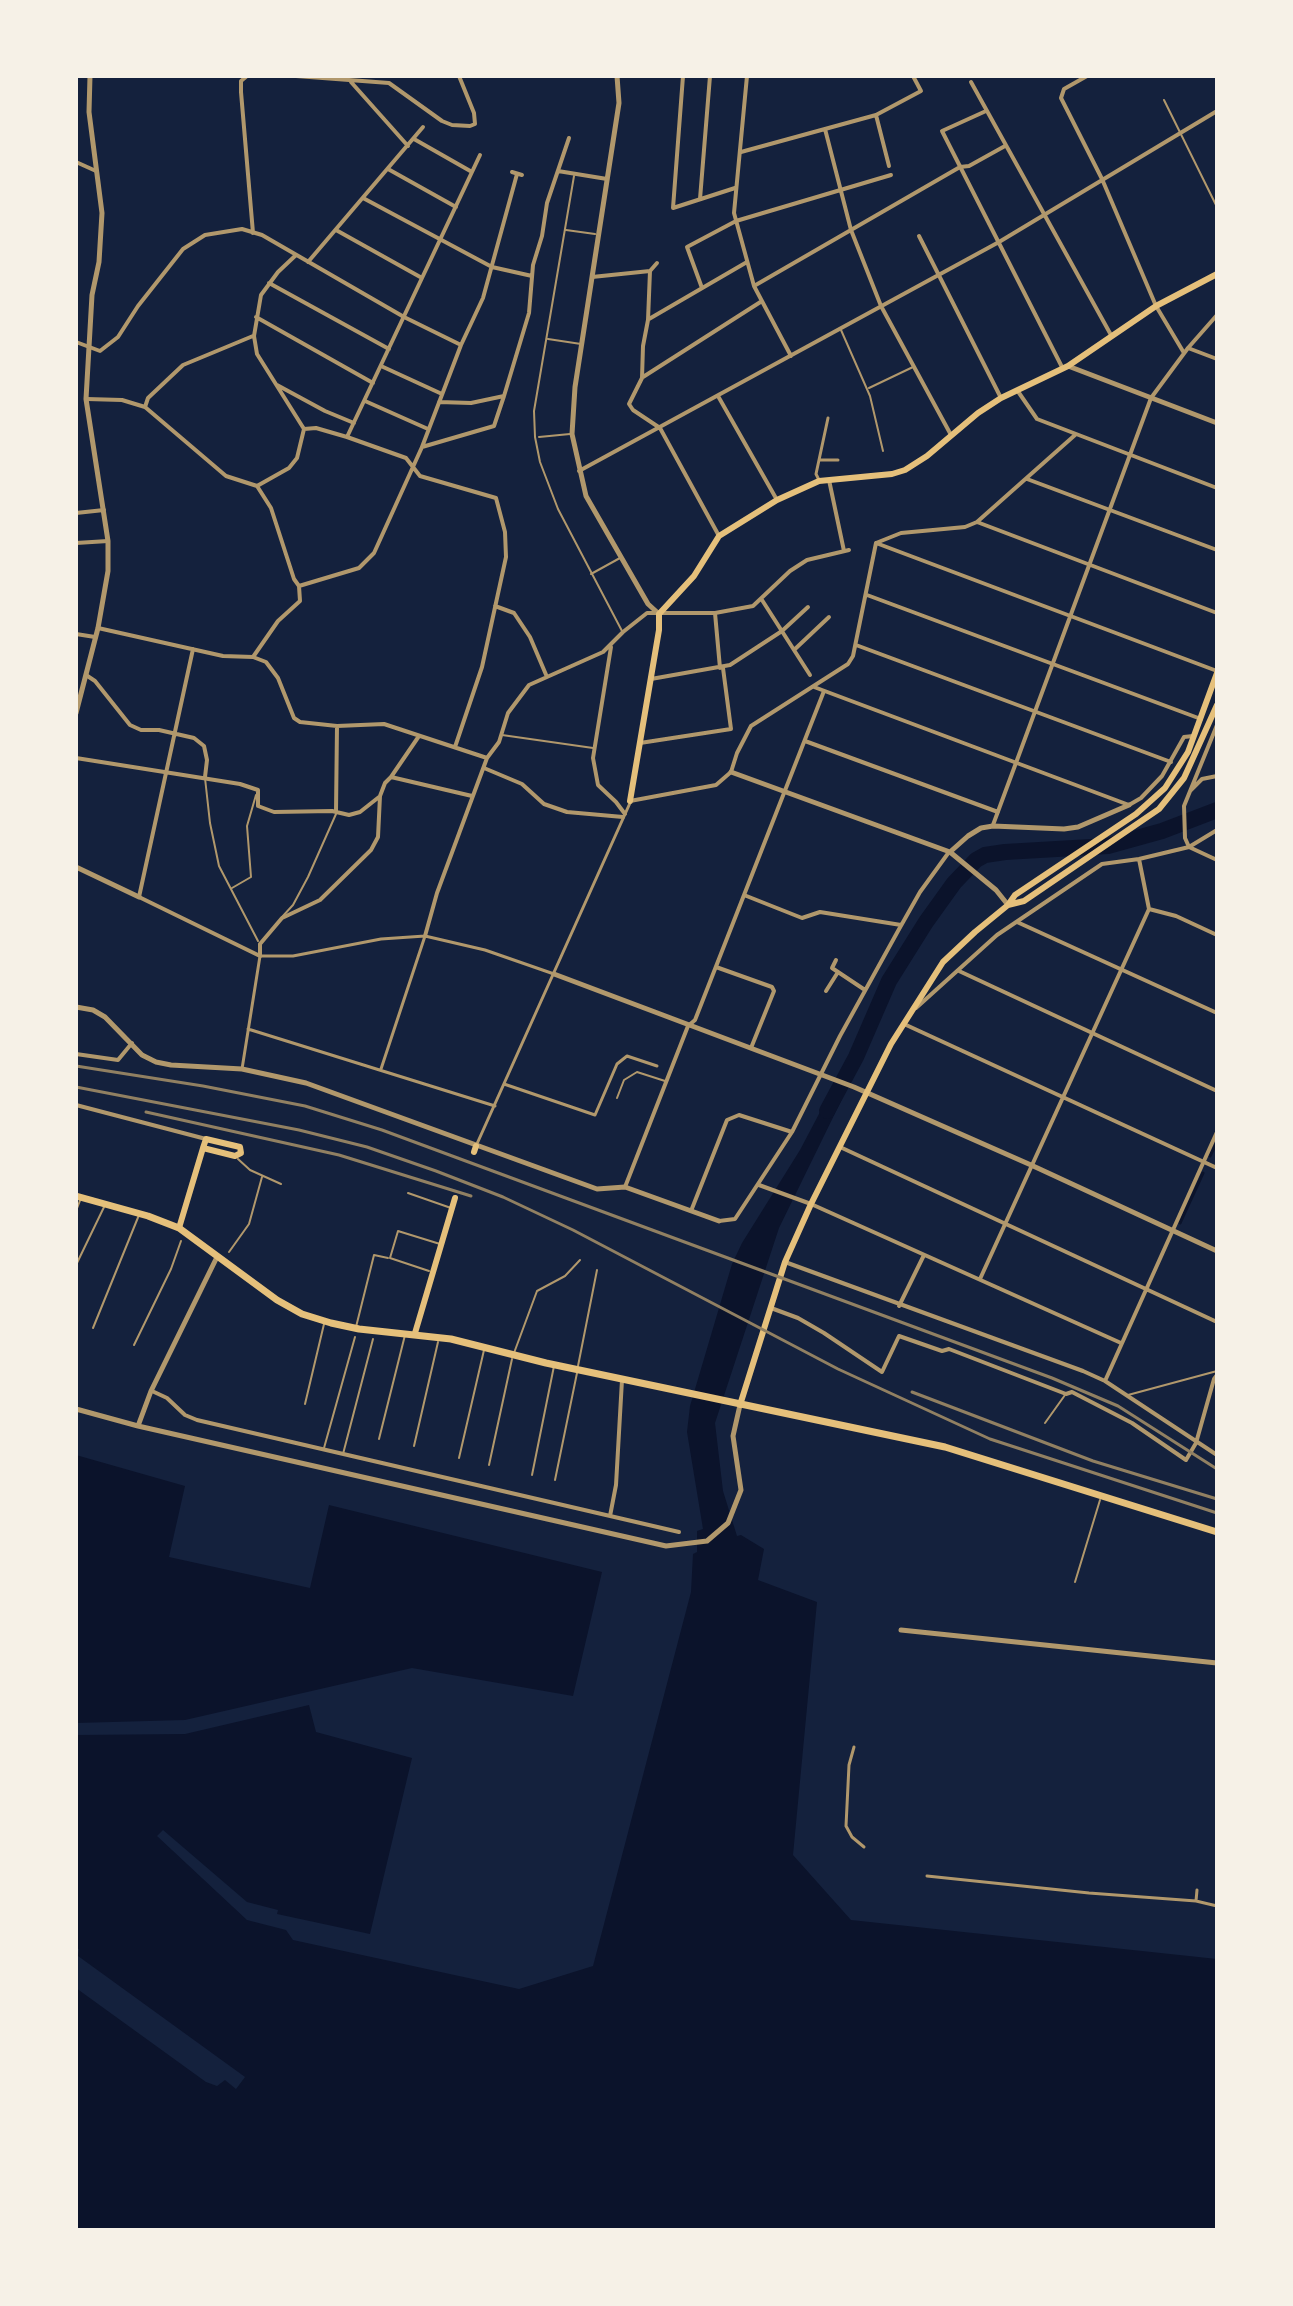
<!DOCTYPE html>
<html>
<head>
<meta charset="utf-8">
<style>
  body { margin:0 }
  #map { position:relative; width:1293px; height:2306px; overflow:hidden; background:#14213d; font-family:Figtree,sans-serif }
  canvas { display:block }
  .frame { position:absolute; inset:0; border:78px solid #f6f1e7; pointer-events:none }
</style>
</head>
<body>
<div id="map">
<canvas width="1293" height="2306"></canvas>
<div class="frame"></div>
</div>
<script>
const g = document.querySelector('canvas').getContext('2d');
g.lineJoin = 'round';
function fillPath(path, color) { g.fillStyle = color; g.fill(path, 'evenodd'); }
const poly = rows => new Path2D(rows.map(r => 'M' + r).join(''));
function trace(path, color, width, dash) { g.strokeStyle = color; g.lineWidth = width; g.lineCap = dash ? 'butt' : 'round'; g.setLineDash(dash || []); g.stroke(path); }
fillPath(poly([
  [830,1093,843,1097,779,1228,715,1423,723,1491,737,1536,741,1535,764,1549,758,1580,817,1602,793,1855,851,1920,1217,1959,1217,2230,76,2230,76,1735,185,1734,309,1705,316,1732,412,1758,370,1934,277,1914,278,1910,247,1902,163,1830,157,1836,247,1920,286,1930,293,1940,519,1989,593,1966,691,1592,693,1554,697,1552,697,1531,703,1529,687,1432,690,1406,732,1264,742,1243,800,1150],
  [76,1455,185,1486,169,1557,310,1588,329,1505,602,1572,573,1696,412,1668,185,1720,76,1723]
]), '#0b132b');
fillPath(poly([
  [76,1948,79,1949,78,1956,245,2077,236,2089,225,2080,217,2086,206,2082,76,1988]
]), '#14213d');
trace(poly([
  [1210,1156,1217,1142],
  [1180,1223,1203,1173]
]), '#0b132b', 3);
trace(poly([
  [827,1111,856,1057,889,981,926,922,954,883,976,860,985,855,1005,852,1108,846,1162,831,1217,810]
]), '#0b132b', 16);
trace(poly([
  [1164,100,1217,207],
  [574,176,534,411,535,437,540,462,558,509,622,631],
  [566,230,595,234],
  [841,330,870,396,883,451],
  [548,339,581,344],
  [869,388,913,367],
  [539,437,570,434],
  [591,574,620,558],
  [502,735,593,748],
  [205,778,210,823,219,866,258,941],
  [232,888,251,877,247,826,256,795],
  [282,917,293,905,308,877,336,814],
  [617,1098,624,1080,637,1072,665,1081],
  [238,1159,250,1170,281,1184],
  [408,1193,451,1208],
  [76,1211,81,1198],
  [229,1252,249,1224,262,1177],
  [76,1265,105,1205],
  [429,1271,390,1258,398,1231,440,1244],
  [356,1327,374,1255,388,1258],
  [93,1328,139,1215],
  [134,1345,171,1269,181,1241],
  [514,1353,537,1291,565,1276,580,1260],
  [578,1366,597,1270],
  [1128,1395,1217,1371],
  [305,1404,324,1324],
  [1045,1423,1065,1395],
  [379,1439,405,1335],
  [414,1446,438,1342],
  [324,1448,355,1337],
  [343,1454,373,1339],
  [459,1458,484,1350],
  [489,1465,512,1359],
  [532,1475,554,1366],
  [555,1480,577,1373],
  [1075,1582,1100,1500]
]), '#b1986c', 2);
trace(poly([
  [819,460,838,460],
  [819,480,816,474,828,418],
  [248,1029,495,1106],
  [242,1069,260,956,293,956,381,939,425,936,485,950,554,974],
  [381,1069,425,936],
  [504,1084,595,1115,617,1064,627,1056,657,1066],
  [476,1146,630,803],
  [854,1747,849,1765,846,1826,852,1837,864,1847],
  [927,1876,1089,1893,1196,1901],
  [1197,1890,1196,1901,1217,1906]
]), '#b1986c', 3);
trace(poly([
  [247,76,241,81,241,92,253,233],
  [296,76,389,83,442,121,452,125,470,126,475,124,474,113,459,76],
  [683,76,673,208,735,188],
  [747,76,734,213,754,286,791,356],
  [1087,76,1064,89,1061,98,1102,179,1156,306,1184,353],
  [351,82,408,146],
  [971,82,1111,335],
  [986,111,942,131,1063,369],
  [876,115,889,166],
  [825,129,851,230,881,306,951,435],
  [414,139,472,172],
  [741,152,876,115,921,91,913,76],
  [76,162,96,171],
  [388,169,456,207],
  [558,171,607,179],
  [512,172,522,175],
  [363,198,492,267,532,276],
  [700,199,710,76],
  [336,230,422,278],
  [919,236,1001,398],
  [296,255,278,272,261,295,254,336,257,354,304,429],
  [308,262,423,127],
  [650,271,648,320,643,346,642,378,629,404,633,410,660,428,719,536],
  [592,277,650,271,657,263],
  [269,283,389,349],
  [754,286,960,167,969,166,1005,146],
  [702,288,687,247,736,221,891,175],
  [256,317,373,383],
  [649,319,747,262],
  [76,342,100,351,118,337,138,306,183,249,205,235,242,229,262,235,404,317,461,345],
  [1188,348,1217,359],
  [381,366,442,394],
  [643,377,762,301],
  [277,385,325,411,354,423],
  [1017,390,1037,419,1217,488],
  [504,396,529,313,533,265,542,236,547,203,569,138],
  [718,396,777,500],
  [87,399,122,400,145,407,226,476,257,486,289,468,297,458,304,429],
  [365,401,428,429],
  [145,407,148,398,183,365,253,336],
  [304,429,316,428,347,437,406,458,420,476,496,498,505,532,506,557,482,667,455,747],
  [347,437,480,155],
  [422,447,494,426,504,396,471,403,439,402],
  [579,471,999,242,1217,111],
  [1027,479,1217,550],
  [829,480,844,551],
  [257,486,271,508,294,579,299,586,359,568,374,553,422,447,461,345,483,298,517,174],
  [76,513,104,510],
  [977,522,1217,613],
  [76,543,108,541],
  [876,543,1217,671],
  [876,543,901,533,965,527,977,522,1075,435],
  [867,595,1201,719],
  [762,600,810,675],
  [495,606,514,613,530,637,547,677],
  [715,613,720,668],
  [98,628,223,656,253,657,266,662,278,678,294,718,300,722,337,726,384,724,487,758],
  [76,634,95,637],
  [856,645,1171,762],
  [611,647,593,758,598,785,616,802,625,814],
  [193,649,139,897,260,956,260,944,282,918,320,900,371,850,378,837,380,796,385,783,391,777,472,796],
  [794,650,829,617],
  [253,657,278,621,300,601,299,586],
  [86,675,95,681,130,725,141,730,159,730,194,738,204,746,207,760,205,777],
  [651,679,730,665,782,631,808,607],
  [814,687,1129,805,1141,798,1162,776,1184,737,1193,736],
  [1217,725,1184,806,1185,838,1189,847,1217,860],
  [805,741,998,812],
  [640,743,731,729,723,668],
  [76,758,240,784,258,790,258,806,274,812,332,811,349,815,360,812,379,797],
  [484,768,522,784,544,804,567,812,623,817],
  [391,777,419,736],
  [1191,790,1202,779,1217,776],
  [630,801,716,785,731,772,737,753,751,726,848,664,853,656,876,543],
  [336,812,337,726],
  [993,825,1151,398,1188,348,1217,315],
  [1139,859,1149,909,1176,916,1217,935],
  [744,895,802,918,820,912,901,925],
  [1017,922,1217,1013],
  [425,936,437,893,487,758,499,742,508,713,529,685,603,652,623,632,647,613,715,613,753,606,790,571,807,560,849,550],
  [836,960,832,968,865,990],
  [716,967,772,987,774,991,751,1048],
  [959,971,1217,1091],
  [826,991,838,972],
  [916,1008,997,935,1102,864,1139,859,1189,847,1217,830],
  [904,1024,1217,1168],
  [76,1054,118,1060,132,1043],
  [76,1105,206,1139],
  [840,1147,1217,1322],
  [759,1185,811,1204,1121,1343],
  [625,1187,688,1026,695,1020,824,691],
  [691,1211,727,1120,739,1115,792,1132],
  [719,1221,735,1219,792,1132,840,1036,898,931,920,892,949,852],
  [785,1262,1083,1371,1105,1381,1217,1455],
  [980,1279,1149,909],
  [899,1306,924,1255],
  [771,1308,798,1318,824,1333,882,1372,899,1336,942,1351,949,1349,1066,1394,1072,1392,1132,1423,1186,1460,1196,1443,1214,1379,1217,1375],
  [1105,1381,1217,1132],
  [152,1391,167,1398,185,1415,197,1420,679,1532],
  [610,1516,616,1485,622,1380]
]), '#b1986c', 4);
trace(poly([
  [617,76,619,103,575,387,572,434,586,496,648,604,659,614],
  [1068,366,1217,423],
  [76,713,98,628,108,571,108,541,86,399,92,295,99,262,102,213,89,112,90,76],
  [731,772,950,852,996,890,1008,905],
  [950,852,968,836,981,828,993,826,1064,829,1078,827,1129,805],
  [76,867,139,897],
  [554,974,854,1087,1031,1165,1217,1251],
  [76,1007,93,1010,105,1017,142,1055,156,1062,171,1065,242,1069,306,1083,597,1189,625,1187,719,1221],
  [76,1409,138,1426,666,1546,707,1541,728,1523,741,1490,733,1436,740,1405],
  [138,1426,151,1391,217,1257],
  [901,1630,1217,1663]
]), '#b1986c', 5);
trace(poly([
  [630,801,659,630,659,614,694,576,719,536,777,500,819,481,892,474,905,470,927,456,978,413,1001,398,1068,366,1156,306,1217,274],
  [1008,905,1024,901,1159,809,1184,778,1217,705],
  [474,1152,476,1146],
  [179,1228,203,1148,235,1156,241,1153,240,1147,206,1139,203,1148],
  [415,1333,455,1198],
  [740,1405,785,1262,811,1204,891,1044,943,962,975,932,1008,905,1015,895,1136,814,1165,788,1188,752,1217,673]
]), '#e5c07b', 6);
trace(poly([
  [76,1196,148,1216,179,1228,277,1300,302,1314,331,1323,359,1329,451,1339,546,1363,945,1447,1217,1532]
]), '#e5c07b', 7);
trace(poly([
  [76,1066,203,1086,305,1106,382,1130,1052,1378,1118,1406,1217,1469],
  [76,1087,299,1130,367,1147,436,1171,503,1197,573,1230,838,1369,990,1439,1217,1513],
  [146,1112,339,1155,471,1196],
  [912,1392,1093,1461,1217,1499]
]), '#918062', 3);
</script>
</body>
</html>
